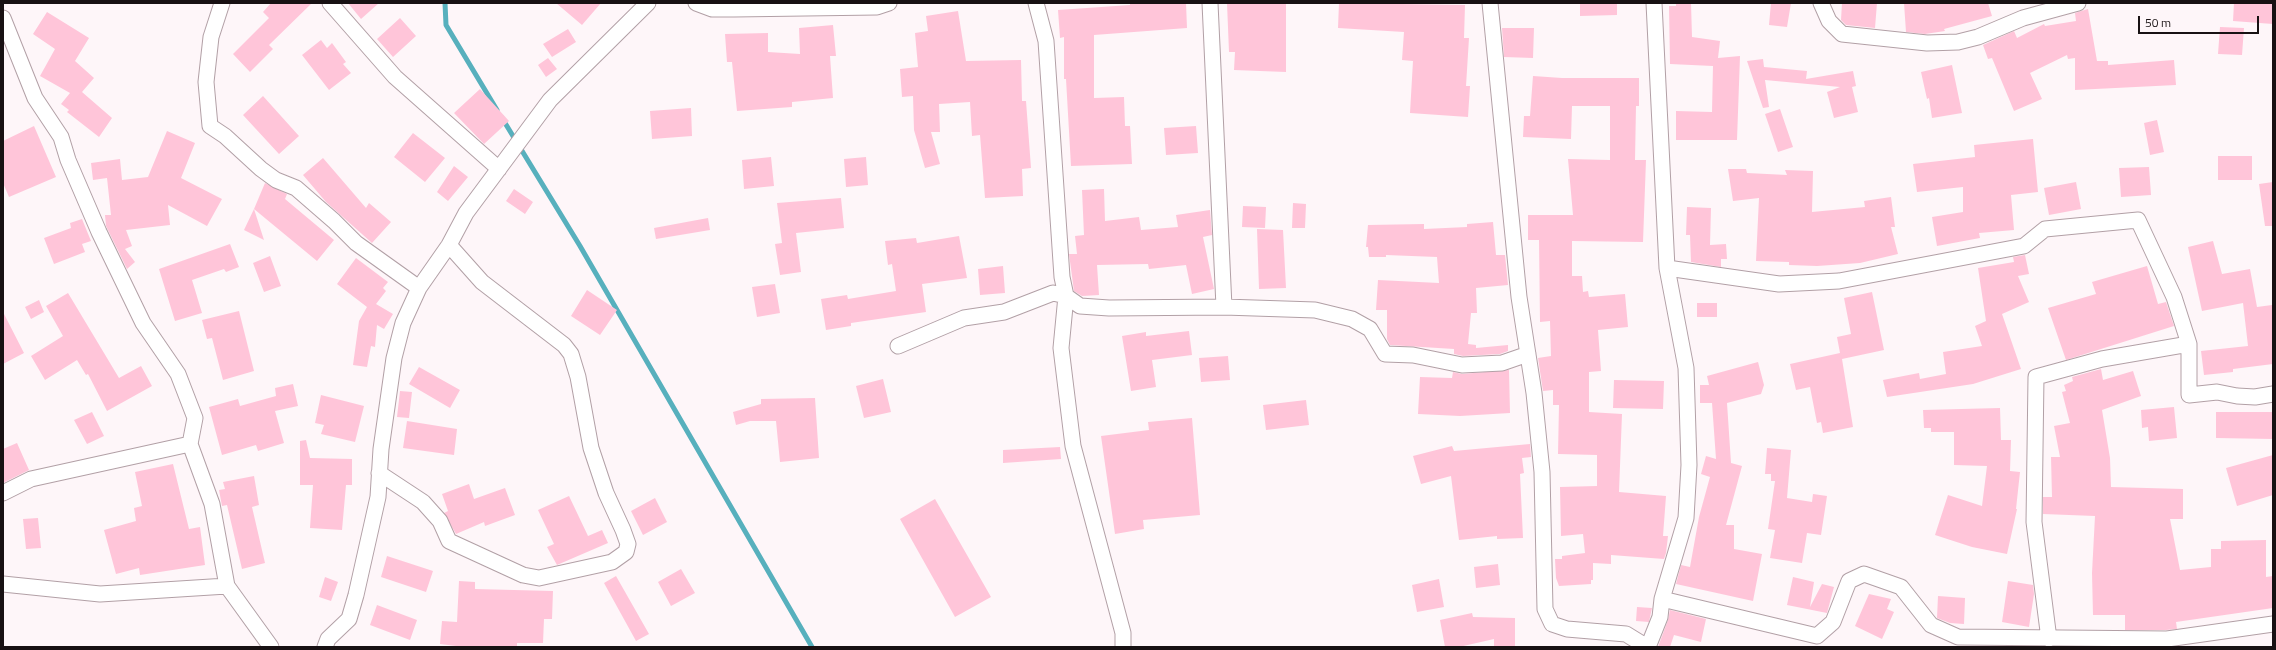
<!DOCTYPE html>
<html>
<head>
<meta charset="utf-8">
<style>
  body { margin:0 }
  #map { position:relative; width:2276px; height:650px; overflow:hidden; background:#fef6f9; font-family:"Titillium Web",sans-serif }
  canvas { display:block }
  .frame { position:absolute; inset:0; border:4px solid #181113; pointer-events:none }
  .scale { position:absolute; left:2138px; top:16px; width:121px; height:18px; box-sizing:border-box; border:2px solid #181113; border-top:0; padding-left:5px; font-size:12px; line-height:14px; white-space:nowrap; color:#181113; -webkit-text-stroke:3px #fef6f9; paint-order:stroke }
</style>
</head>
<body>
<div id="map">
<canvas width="2276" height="650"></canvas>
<div class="frame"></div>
<div class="scale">50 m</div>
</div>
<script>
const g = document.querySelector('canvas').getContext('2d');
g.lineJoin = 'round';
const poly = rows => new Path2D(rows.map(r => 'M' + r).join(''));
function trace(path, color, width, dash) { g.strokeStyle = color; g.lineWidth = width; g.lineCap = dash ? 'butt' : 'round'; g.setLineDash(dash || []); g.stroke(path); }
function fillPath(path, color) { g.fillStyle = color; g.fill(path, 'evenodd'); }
trace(poly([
  [445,3,446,25,497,110],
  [502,118,580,246,812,647]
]), '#57b0bd', 5);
fillPath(poly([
  [271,3,312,3,269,45,273,49,250,72,233,54,269,18,263,12],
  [348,3,379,3,361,19],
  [556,3,601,3,582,25],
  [1130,3,1186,3,1187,28,1094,35,1094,98,1124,97,1125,126,1130,126,1132,164,1071,166,1066,79,1064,79,1064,37,1060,38,1058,10,1130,5],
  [1227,3,1286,3,1286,72,1234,70,1235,52,1229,52],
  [1339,3,1465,5,1464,38,1469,38,1466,86,1470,86,1468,117,1410,113,1413,61,1402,60,1404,32,1338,28],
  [1580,3,1617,3,1617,15,1580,16],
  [1676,3,1691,3,1692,37,1720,41,1718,58,1740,56,1737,140,1676,140,1676,111,1712,112,1713,66,1670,64,1669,6,1676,6],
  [1771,3,1791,3,1787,27,1769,25],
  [1842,3,1877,3,1875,28,1846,25,1841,20],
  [1904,3,1988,3,1992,16,1944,29,1945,31,1925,34,1906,32],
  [2234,3,2273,3,2273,24,2233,21],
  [2088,9,2097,61,2108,61,2108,65,2174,60,2176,85,2075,90,2075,58,2068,59,2067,55,2030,73,2042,99,2014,111,1992,58,1988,59,1983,45,2014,31,2017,38,2044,24,2045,26,2076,21,2075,13],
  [958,11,966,61,1021,60,1022,101,1026,101,1031,168,1022,169,1023,196,985,198,980,135,972,136,970,102,939,104,940,132,931,132,940,164,925,168,914,130,913,96,902,97,900,69,918,67,915,33,928,31,926,16],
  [47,12,89,38,75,61,94,78,82,92,112,118,99,137,67,112,69,110,61,104,70,93,40,76,55,49,33,34],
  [400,18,416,36,393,57,377,39],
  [833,25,836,56,830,56,833,98,792,102,792,107,737,111,732,62,727,62,725,34,768,33,768,52,800,54,799,28],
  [2220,27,2244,28,2242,55,2218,54],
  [1502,28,1534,28,1533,58,1504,57],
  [568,29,576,42,552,57,543,44],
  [321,40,327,48,332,43,346,62,343,64,351,73,329,90,302,55],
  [548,58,557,69,546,77,538,65],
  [1763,59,1764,67,1807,71,1806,79,1853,71,1856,86,1852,87,1858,112,1834,118,1827,92,1840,87,1765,80,1769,107,1763,108,1747,61],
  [1952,65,1962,113,1932,118,1929,98,1927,99,1921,72],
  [1533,76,1562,78,1639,78,1639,106,1636,106,1635,160,1646,160,1643,242,1572,241,1572,276,1582,276,1583,292,1588,291,1589,297,1625,294,1628,327,1598,330,1601,371,1589,372,1589,412,1622,414,1619,492,1666,496,1663,536,1668,536,1666,553,1664,559,1611,555,1611,564,1593,563,1593,580,1591,580,1591,584,1559,586,1556,578,1555,559,1562,559,1562,556,1585,553,1583,534,1561,536,1560,487,1597,486,1597,455,1558,454,1559,405,1553,405,1553,390,1543,391,1538,358,1551,356,1550,321,1540,322,1539,240,1528,240,1528,215,1573,215,1568,159,1610,160,1610,106,1572,106,1571,139,1523,137,1524,116,1530,116],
  [480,89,509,121,484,144,454,113],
  [263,96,299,136,279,154,243,115],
  [691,108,692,136,652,139,650,111],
  [1780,109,1793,147,1778,152,1765,114],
  [2157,120,2164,152,2150,155,2144,123],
  [34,126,56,177,9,197,3,183,3,141],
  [1196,126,1198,153,1166,155,1164,128],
  [167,131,195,143,181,178,222,199,207,226,168,205,170,225,126,230,132,246,125,249,135,262,127,269,106,226,105,215,111,215,107,178,93,180,91,163,120,159,122,180,148,177],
  [413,133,445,158,425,182,394,157],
  [2033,139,2038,192,2011,195,2014,230,1979,233,1980,238,1937,246,1932,217,1963,212,1963,187,1917,192,1913,164,1975,157,1974,145],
  [2218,156,2252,156,2252,180,2218,180],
  [771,157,774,186,744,189,742,160],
  [866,157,868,185,846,187,844,159],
  [323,158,366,208,369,203,391,222,372,243,326,202,303,175],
  [454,166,468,177,448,201,437,192],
  [2149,167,2151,195,2121,197,2119,168],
  [1728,169,1746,169,1747,173,1787,175,1785,170,1813,171,1812,212,1865,207,1864,201,1891,197,1895,227,1891,227,1898,254,1860,263,1817,266,1789,265,1789,262,1756,261,1759,198,1733,201],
  [2076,182,2081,209,2049,215,2044,188],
  [2273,182,2273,226,2265,226,2259,184],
  [265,183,287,194,285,199,334,240,317,261,254,209],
  [514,189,533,202,525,214,506,201],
  [1104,189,1105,221,1139,217,1141,230,1178,227,1176,215,1210,210,1212,235,1203,237,1214,289,1192,294,1186,265,1149,269,1148,264,1097,265,1099,295,1082,296,1074,291,1069,254,1077,254,1075,236,1084,235,1082,190],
  [841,198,844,228,796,233,801,272,780,275,775,244,782,243,777,203],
  [1293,203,1306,204,1305,228,1292,228],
  [1243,206,1266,207,1265,228,1242,227],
  [1687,207,1711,208,1710,245,1726,244,1727,259,1721,259,1721,267,1691,262,1690,235,1686,235],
  [254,209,264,240,244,230],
  [708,218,710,230,656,239,654,228],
  [82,219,91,241,82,244,85,252,54,264,44,238,71,228,70,223],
  [1493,222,1496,255,1505,255,1508,285,1476,288,1477,313,1471,313,1468,344,1476,345,1476,348,1508,345,1508,351,1500,354,1463,356,1454,354,1454,349,1390,345,1387,339,1387,310,1376,310,1378,280,1439,283,1437,257,1386,255,1386,257,1369,257,1368,247,1366,247,1368,225,1424,224,1424,229,1467,227,1467,224],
  [1257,229,1283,230,1286,288,1259,289],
  [959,236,967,278,922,284,926,312,851,323,851,326,826,330,821,299,847,295,848,299,896,291,892,264,888,265,885,241,916,238,917,243],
  [2213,241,2222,274,2250,269,2257,307,2272,305,2273,364,2233,369,2233,372,2204,375,2201,351,2248,346,2243,303,2202,311,2188,247],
  [230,244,239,267,226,272,224,269,192,280,202,313,175,321,159,269],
  [2025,255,2029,274,2018,276,2029,302,2002,314,2021,369,1973,384,1887,397,1883,380,1919,373,1920,379,1946,374,1943,352,1982,346,1975,326,1986,321,1978,268,2014,262,2013,257],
  [270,256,281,286,264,292,253,263],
  [356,258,388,282,383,288,386,291,376,304,393,314,384,329,377,325,375,347,371,346,367,367,353,365,359,321,367,307,337,284],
  [1003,266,1005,293,980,295,978,269],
  [2147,266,2158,304,2166,302,2174,326,2066,360,2048,308,2096,294,2092,282],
  [775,284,780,313,757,317,752,287],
  [587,290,617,310,600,335,571,316],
  [1872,292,1884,350,1842,359,1853,427,1823,433,1821,422,1817,423,1810,387,1796,390,1790,364,1840,353,1837,337,1851,334,1844,298],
  [68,293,119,378,141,366,152,386,107,411,88,374,86,375,77,360,45,380,31,356,63,336,46,306],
  [39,300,44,312,31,319,25,307],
  [1697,303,1717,303,1717,317,1697,317],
  [239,311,254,371,223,380,212,338,207,339,202,320],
  [3,312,24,353,3,364],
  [1189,331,1192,355,1152,360,1156,387,1131,391,1122,336,1146,332,1146,336],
  [1228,356,1230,380,1201,382,1199,358],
  [1758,362,1764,385,1761,394,1727,403,1731,463,1742,466,1726,525,1734,525,1734,549,1762,554,1753,601,1676,584,1681,565,1690,567,1699,517,1710,477,1701,474,1706,456,1716,459,1712,403,1700,403,1700,385,1709,385,1707,376],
  [419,367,460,390,450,408,409,384],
  [2101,369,2103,380,2133,371,2141,396,2102,410,2110,458,2111,487,2183,489,2183,519,2170,519,2180,570,2211,567,2211,549,2221,549,2221,541,2266,540,2266,577,2273,576,2273,608,2176,622,2177,629,2166,630,2125,630,2125,615,2093,615,2092,573,2095,516,2043,514,2043,497,2052,497,2051,457,2060,457,2054,426,2070,423,2062,392,2066,391,2064,385,2073,381,2072,377],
  [1509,370,1510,413,1460,416,1418,414,1420,377,1452,378,1453,372,1462,374],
  [883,379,891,412,864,418,856,386],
  [1614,380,1664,381,1663,409,1613,408],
  [293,384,298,406,275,411,284,443,258,451,256,445,222,455,209,407,238,399,240,406,276,396,275,388],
  [400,391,412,392,409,418,397,417],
  [321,395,364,406,355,442,321,434,324,425,315,423],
  [815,398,819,458,780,462,776,421,750,421,736,425,733,412,761,404,761,399],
  [1306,400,1309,425,1266,430,1263,405],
  [2174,407,2177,438,2149,441,2148,427,2142,428,2141,410],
  [2000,408,2001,440,2011,440,2010,471,2020,472,2016,509,2017,509,2007,554,1972,547,1935,535,1948,495,1982,506,1987,466,1954,465,1954,432,1931,432,1931,428,1924,428,1923,410],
  [92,412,104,436,87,444,74,420],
  [2216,412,2273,412,2273,439,2216,438],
  [1192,418,1200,515,1143,520,1144,529,1115,534,1101,436,1149,430,1148,422],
  [407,421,457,429,454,455,403,448],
  [306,440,310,458,352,459,352,485,346,485,342,530,310,528,313,485,300,485,300,441],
  [17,443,29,470,3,483,3,449],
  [1530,444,1531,457,1522,458,1524,473,1520,474,1523,538,1497,539,1497,536,1459,540,1451,476,1421,484,1413,456,1452,446,1454,451],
  [1060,447,1061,459,1003,463,1003,450],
  [1767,448,1791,450,1787,498,1812,502,1813,494,1827,496,1821,535,1807,533,1802,563,1770,558,1775,530,1768,529,1775,481,1771,481,1771,474,1765,474],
  [2273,455,2273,495,2237,506,2226,468],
  [173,464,189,529,200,527,205,565,140,575,139,568,116,574,104,530,136,521,134,508,142,506,135,472],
  [254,476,259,505,252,507,265,563,242,569,227,505,222,506,219,490,225,489,223,482],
  [469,484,474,499,505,488,515,515,485,526,484,522,456,534,444,513,448,511,442,494],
  [569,496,588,536,602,530,608,543,557,565,547,547,554,544,538,510],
  [655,498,667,522,643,535,631,511],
  [935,499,991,597,955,617,900,519],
  [38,518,41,548,26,549,23,519],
  [387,556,433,571,426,592,381,577],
  [1498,564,1500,585,1476,588,1474,567],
  [681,569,695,593,671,606,658,582],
  [616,576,649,634,636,641,604,583],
  [325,577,338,582,331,601,319,597],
  [1793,577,1814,582,1810,607,1822,584,1834,587,1827,613,1787,605],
  [1439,579,1444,607,1417,612,1412,585],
  [459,581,475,582,475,589,553,591,552,619,544,619,543,643,517,643,517,647,464,647,440,644,442,621,457,622],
  [2008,581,2033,585,2034,594,2029,627,2002,622],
  [1869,594,1891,599,1887,609,1894,612,1882,639,1855,626],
  [1938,596,1965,598,1964,624,1950,623,1937,618],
  [377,605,417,620,410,640,370,625],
  [1637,607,1652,608,1649,622,1636,621],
  [1670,610,1706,619,1701,642,1674,635,1670,647,1658,647,1668,620],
  [1472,613,1473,617,1515,618,1515,647,1494,647,1494,639,1459,647,1445,647,1440,620]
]), '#ffc5d9');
const street = poly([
  [222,3,211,37,206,82,210,126,225,136,261,169,276,180,296,188,334,221,356,243,419,288],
  [330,3,395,77,499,169],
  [696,3,712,9,734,9,877,7,889,3],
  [1036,3,1046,41,1062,277,1066,296,1061,348,1073,446,1123,633,1123,647],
  [1210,3,1224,307],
  [1490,3,1519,297,1534,393,1542,472,1545,609,1552,624,1567,629,1626,634,1647,647],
  [1821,3,1829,21,1842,34,1927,43,1958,42,1978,37,2023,18,2078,3],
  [3,18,35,98,61,137,68,160,99,232,143,323,178,374,195,418,190,444,212,504,227,586,271,647],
  [1667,268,1779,284,1839,281,2024,246,2045,229,2138,220,2174,297,2189,344,2189,395,2217,392,2237,396,2255,397,2273,394],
  [898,346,964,318,1004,312,1053,293,1066,296,1080,306,1109,308,1224,307,1315,310,1352,319,1370,329,1385,354,1413,355,1462,365,1502,363,1528,354],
  [379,473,423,502,440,521,449,541,523,575,539,578,612,562,626,552,628,544,623,530,606,493,591,448,578,377,571,354,564,345,482,282,449,245],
  [3,493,31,479,190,444],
  [3,584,100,594,227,586],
  [1662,599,1817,636,1833,622,1849,581,1864,574,1901,587,1931,625,1958,637,2167,639,2273,624],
  [2049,639,2034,522,2036,377,2102,359,2189,344],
  [325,647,328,639,349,619,356,595,378,497,381,449,394,358,403,323,419,288,449,245,466,213,550,100,648,3],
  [1648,647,1660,617,1662,599,1686,518,1689,465,1686,368,1667,268,1654,3]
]);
trace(street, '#b2a0a6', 17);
trace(street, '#fff', 15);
</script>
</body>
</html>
